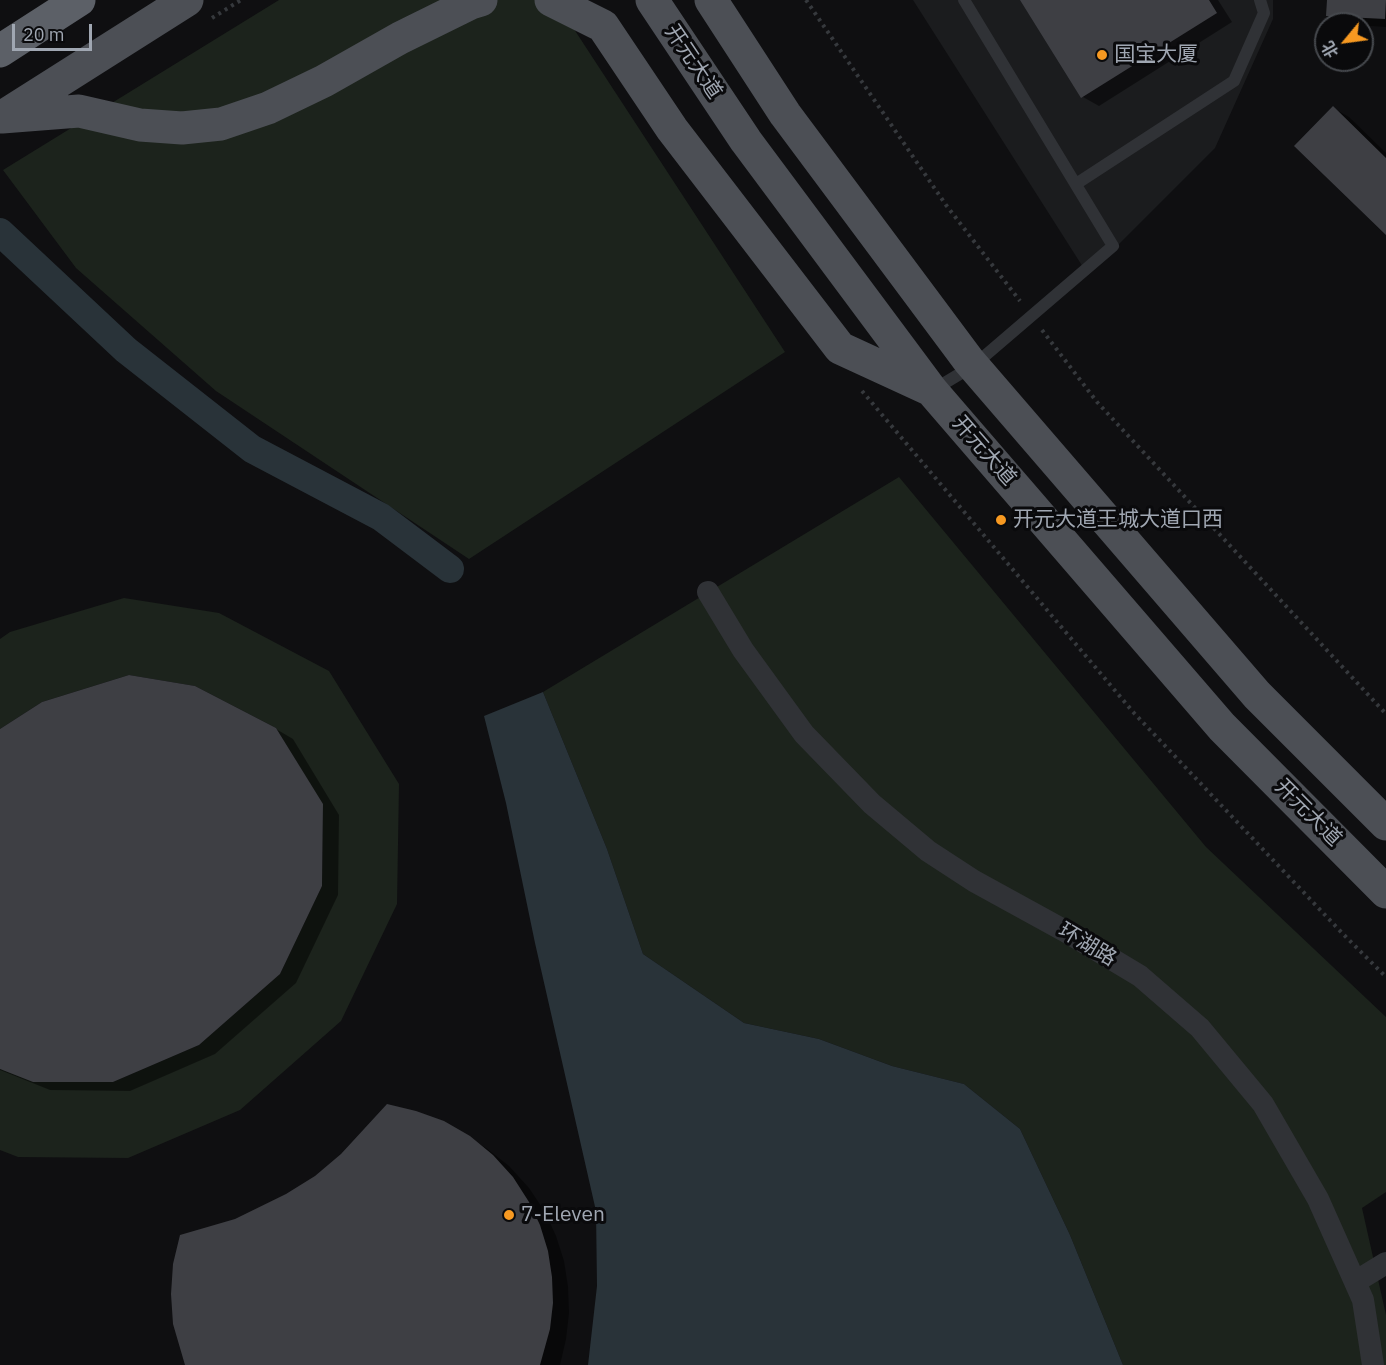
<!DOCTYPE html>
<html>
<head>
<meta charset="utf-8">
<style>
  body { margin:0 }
  #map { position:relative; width:1386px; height:1365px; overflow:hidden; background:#0f0f11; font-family:"IBM Plex Sans","Noto Sans SC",sans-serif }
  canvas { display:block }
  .north { position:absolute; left:1314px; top:12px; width:60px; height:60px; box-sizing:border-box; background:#0a0a0c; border:2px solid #46494e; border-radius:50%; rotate:241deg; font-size:16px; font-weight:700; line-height:24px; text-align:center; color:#a0a7b2 }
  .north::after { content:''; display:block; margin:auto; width:21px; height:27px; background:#f79921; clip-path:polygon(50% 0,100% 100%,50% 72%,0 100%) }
  .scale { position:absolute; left:12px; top:24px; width:80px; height:27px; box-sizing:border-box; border:3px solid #a0a7b2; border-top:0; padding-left:8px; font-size:18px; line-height:21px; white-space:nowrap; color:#a0a7b2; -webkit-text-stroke:4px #0a0a0c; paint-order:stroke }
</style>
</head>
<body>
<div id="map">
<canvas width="1386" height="1365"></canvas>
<div class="north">北</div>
<div class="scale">20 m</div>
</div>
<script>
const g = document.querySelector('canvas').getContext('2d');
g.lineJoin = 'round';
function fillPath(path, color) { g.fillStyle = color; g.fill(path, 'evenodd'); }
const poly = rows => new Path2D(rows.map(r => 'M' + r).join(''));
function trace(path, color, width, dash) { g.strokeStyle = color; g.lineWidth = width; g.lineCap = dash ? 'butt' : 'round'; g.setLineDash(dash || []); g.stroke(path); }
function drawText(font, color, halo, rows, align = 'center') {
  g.font = font + ' "IBM Plex Sans","Noto Sans SC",sans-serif'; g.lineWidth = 6; g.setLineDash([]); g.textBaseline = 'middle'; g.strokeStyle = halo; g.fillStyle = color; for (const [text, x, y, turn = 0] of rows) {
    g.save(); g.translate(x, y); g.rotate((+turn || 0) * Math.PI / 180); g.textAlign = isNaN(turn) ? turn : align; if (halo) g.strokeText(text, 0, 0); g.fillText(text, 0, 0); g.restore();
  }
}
fillPath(poly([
  [913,0,1273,0,1273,19,1215,148,1088,275]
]), '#1b1c1e');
fillPath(poly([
  [279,0,555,0,785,352,469,559,216,391,76,268,3,170],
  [899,477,1206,847,1386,1017,1386,1192,1362,1208,1386,1315,1386,1365,1123,1365,1070,1235,1020,1129,964,1084,892,1066,819,1039,744,1023,643,954,607,849,543,692],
  [124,598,219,613,329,671,399,784,397,904,341,1021,240,1110,128,1158,18,1157,0,1150,0,1069,113,1082,199,1045,280,974,322,886,323,805,276,728,195,686,129,675,42,702,0,729,0,639,10,632]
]), '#1c231c');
fillPath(poly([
  [543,692,607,849,643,954,744,1023,819,1039,892,1066,964,1084,1020,1129,1070,1235,1123,1365,588,1365,597,1286,596,1211,535,943,506,803,484,716]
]), '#293339');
fillPath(poly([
  [1022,0,1218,0,1232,22,1099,106,1083,97],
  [1328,0,1386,0,1386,27,1343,24,1328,15],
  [1333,108,1349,117,1386,153,1386,233],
  [276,729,293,739,339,815,338,895,296,983,215,1054,130,1091,50,1090,0,1070,0,731],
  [443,1122,486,1148,509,1166,529,1188,545,1212,556,1236,564,1261,568,1287,569,1313,566,1339,560,1365,187,1365,235,1221]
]), '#0007');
trace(poly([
  [0,232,126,350,252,449,381,517,450,569]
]), '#293339', 28);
fillPath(poly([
  [1020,0,1209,0,1217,13,1081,98],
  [1327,0,1386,0,1385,19,1326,16],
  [1333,106,1386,158,1386,235,1294,146],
  [129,675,195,686,276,728,323,804,322,886,280,974,199,1045,113,1082,33,1082,0,1069,0,729,42,702],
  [387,1104,416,1111,444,1121,470,1136,493,1155,513,1177,529,1202,540,1225,548,1251,552,1277,553,1303,550,1329,540,1365,185,1365,173,1324,171,1294,173,1264,180,1235,235,1219,286,1194,315,1176,341,1154]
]), '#3e3f44');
trace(poly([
  [806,0,946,205,1020,301],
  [212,18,241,0],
  [1042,330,1097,402,1386,714],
  [862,391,1134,713,1343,934,1386,977]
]), '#36393d', 4, [3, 4.5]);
trace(poly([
  [1076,184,1234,81,1264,13,1260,0],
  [933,390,973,366,1113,246,964,0]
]), '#303236', 12);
trace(poly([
  [708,592,743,650,804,734,872,804,928,851,974,881,1065,931,1140,976,1200,1028,1263,1104,1318,1199,1363,1300,1373,1365],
  [1355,1282,1386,1263]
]), '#303236', 22);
trace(poly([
  [551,0,603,26,672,129,840,348,929,389],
  [652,0,746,141,932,391,1222,727,1386,892],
  [711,0,785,114,969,361,1257,695,1386,824],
  [7,114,187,0],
  [2,117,79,111,140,125,182,128,221,124,268,108,324,81,400,38,471,3,481,0]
]), '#4c4f55', 33);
trace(poly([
  [0,51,79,0]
]), '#5c6067', 33);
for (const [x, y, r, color] of [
  [1102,55,6,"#f79921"],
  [1001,520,6,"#f79921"],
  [509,1215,6,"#f79921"]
]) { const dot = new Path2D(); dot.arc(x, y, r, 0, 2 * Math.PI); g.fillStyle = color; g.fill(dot); trace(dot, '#0a0a0c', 2); }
drawText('21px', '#a0a7b2', '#0a0a0c', [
  ["国宝大厦",1114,55],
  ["开元大道王城大道口西",1013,520],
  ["7-Eleven",521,1215]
], 'left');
drawText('21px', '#a0a7b2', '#0a0a0c', [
  ["开元大道",693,62,56],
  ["开元大道",984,451,49],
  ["开元大道",1308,813,45],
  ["环湖路",1087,945,31]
]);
</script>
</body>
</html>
